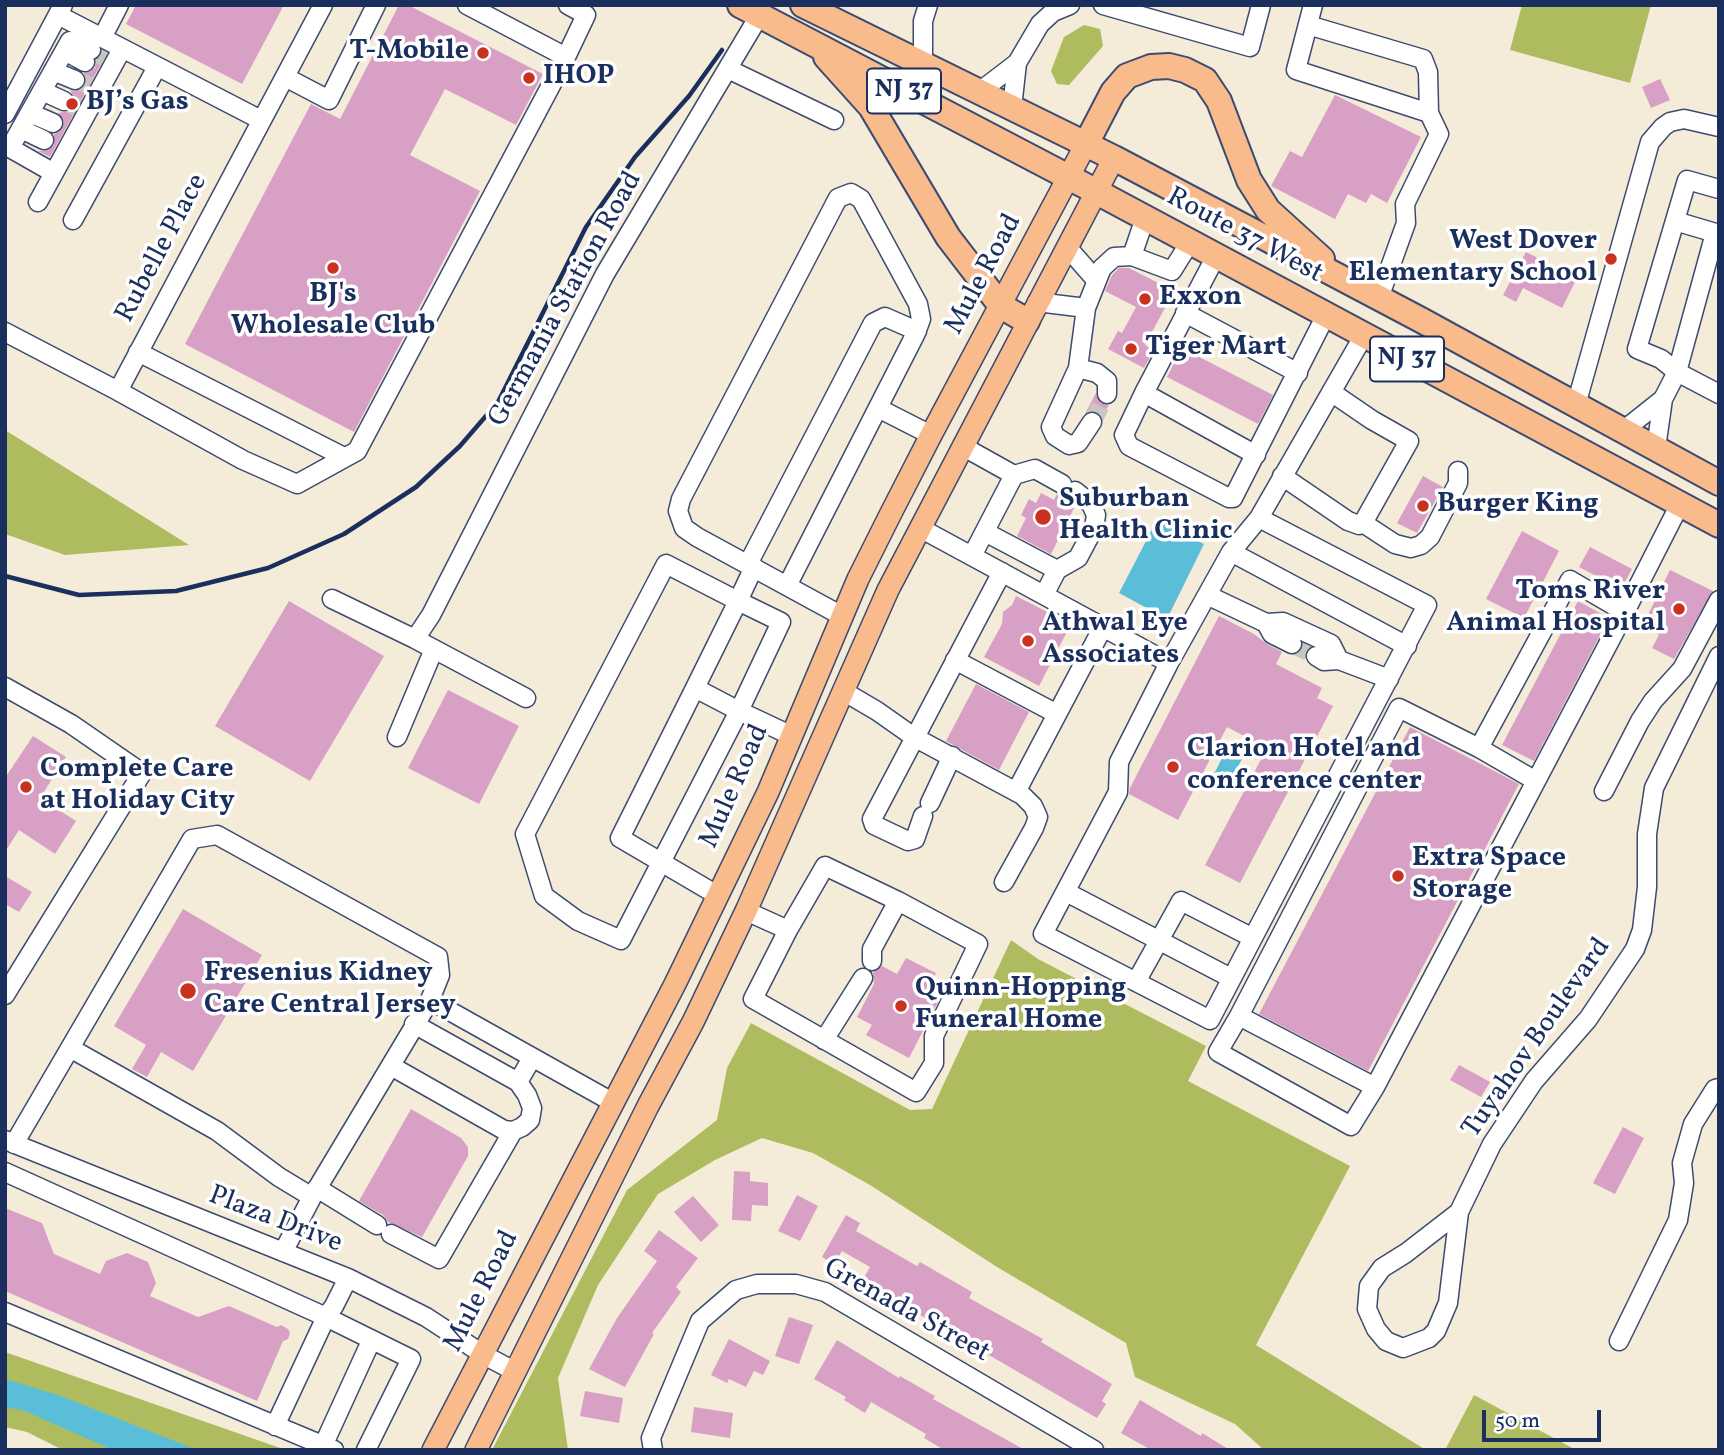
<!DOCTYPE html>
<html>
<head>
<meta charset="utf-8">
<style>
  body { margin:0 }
  #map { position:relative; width:1724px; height:1455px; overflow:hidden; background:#f4ecd9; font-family:Vollkorn,serif }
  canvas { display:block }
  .frame { position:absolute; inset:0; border:7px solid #1b2f5e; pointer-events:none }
  .scale { position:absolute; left:1482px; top:1410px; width:119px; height:32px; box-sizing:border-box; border:4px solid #1b2f5e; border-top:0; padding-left:9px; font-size:21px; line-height:24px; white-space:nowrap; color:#1b2f5e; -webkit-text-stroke:5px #fff; paint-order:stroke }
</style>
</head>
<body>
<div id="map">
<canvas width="1724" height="1455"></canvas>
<div class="frame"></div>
<div class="scale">50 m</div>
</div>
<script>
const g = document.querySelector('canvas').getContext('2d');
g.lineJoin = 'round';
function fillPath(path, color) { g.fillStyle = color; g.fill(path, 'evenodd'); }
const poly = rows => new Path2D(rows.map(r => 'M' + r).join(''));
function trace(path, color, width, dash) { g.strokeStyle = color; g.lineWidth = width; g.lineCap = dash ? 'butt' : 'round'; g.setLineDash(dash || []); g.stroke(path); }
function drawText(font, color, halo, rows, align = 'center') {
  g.font = font + ' Vollkorn,serif'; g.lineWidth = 7; g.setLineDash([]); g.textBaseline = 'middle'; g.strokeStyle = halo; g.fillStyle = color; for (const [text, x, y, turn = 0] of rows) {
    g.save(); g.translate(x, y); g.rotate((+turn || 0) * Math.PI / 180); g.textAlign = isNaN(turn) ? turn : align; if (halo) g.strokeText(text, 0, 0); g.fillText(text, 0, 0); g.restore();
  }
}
fillPath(poly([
  [1522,5,1651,5,1630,83,1510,50],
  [1084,25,1100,29,1103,46,1069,85,1057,84,1051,71,1064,37],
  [5,430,189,545,65,555,5,534],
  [1011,940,1038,959,1206,1046,1188,1081,1350,1166,1256,1345,1426,1450,1264,1450,1235,1424,1135,1377,1126,1343,997,1267,870,1185,813,1153,762,1138,715,1160,658,1194,598,1285,558,1378,568,1450,492,1450,627,1190,717,1120,727,1068,751,1023,910,1110,932,1109],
  [5,1352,286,1450,63,1450,27,1432,5,1427],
  [1474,1395,1576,1450,1445,1450]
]), '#aebb5e');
fillPath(poly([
  [1157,520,1204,544,1167,619,1119,593],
  [1229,744,1245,753,1229,784,1213,776],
  [5,1379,61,1396,197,1450,113,1450,25,1411,5,1407]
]), '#5abed9');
fillPath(poly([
  [136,5,284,5,242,84,126,24],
  [399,5,408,5,543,74,516,125,445,89,410,155,480,191,354,432,185,344,311,104,340,119],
  [102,51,107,53,50,157,38,151,46,151,54,145,54,134,60,132,64,122,58,113,70,111,74,106,75,99,70,90,76,91,82,89,86,79,84,73,95,68,96,60],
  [1660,79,1670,100,1651,108,1642,87],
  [1335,95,1421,137,1387,203,1371,194,1366,203,1348,194,1335,219,1271,186,1290,151,1302,157],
  [1526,252,1577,278,1562,308,1523,288,1516,302,1503,295],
  [1119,268,1129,268,1174,291,1145,345,1154,350,1144,368,1108,349,1118,331,1122,333,1136,307,1105,291,1112,275],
  [1182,348,1273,395,1258,424,1167,377],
  [1096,393,1101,403,1109,405,1102,417,1093,411,1085,414],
  [1423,476,1443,487,1417,533,1397,523],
  [1041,493,1054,500,1057,494,1064,495,1070,502,1068,506,1074,508,1051,554,1017,536,1026,518,1021,515,1029,499,1036,503],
  [1522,531,1559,551,1524,618,1486,599],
  [1590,547,1632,569,1621,589,1579,567],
  [1670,570,1713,591,1674,659,1652,648,1659,635,1642,627],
  [1016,596,1071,624,1039,686,984,657,1002,624,1003,612,1012,605],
  [289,601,384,656,310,781,215,726],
  [1578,601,1609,618,1534,761,1502,745],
  [1219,616,1254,634,1267,644,1282,652,1276,664,1322,688,1317,698,1333,706,1240,883,1205,865,1267,748,1227,727,1178,820,1129,794,1130,788],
  [976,684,1029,712,999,770,946,741],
  [448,690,519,726,479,804,408,768],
  [1410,727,1519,784,1368,1071,1259,1014],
  [33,736,66,757,40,798,76,821,55,854,19,830,5,852,5,778],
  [5,876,32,892,19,912,5,904],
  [183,909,262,955,193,1071,161,1052,147,1077,132,1069,146,1045,114,1026],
  [906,958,936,973,932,981,945,988,909,1058,866,1035,872,1025,857,1017,874,984,873,972,882,966,897,974],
  [1459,1065,1490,1082,1481,1097,1450,1080],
  [411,1109,461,1138,468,1147,468,1156,422,1237,388,1222,383,1215,359,1201],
  [1623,1127,1644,1138,1615,1194,1593,1183],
  [734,1171,750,1172,750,1181,768,1183,768,1206,752,1205,751,1221,732,1220],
  [797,1195,818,1206,800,1241,778,1231],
  [693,1196,719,1225,701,1242,674,1212],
  [5,1208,42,1223,54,1254,100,1274,106,1261,127,1253,148,1262,156,1283,150,1296,198,1317,229,1306,277,1327,281,1325,288,1329,290,1333,288,1339,283,1341,257,1401,5,1291],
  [846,1215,860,1223,856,1231,917,1266,920,1262,972,1292,969,1298,1043,1339,1041,1342,1112,1384,1102,1401,1106,1404,1097,1418,862,1281,870,1267,842,1251,834,1264,822,1257],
  [659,1230,698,1258,676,1287,681,1292,652,1333,654,1334,625,1387,589,1369,617,1318,657,1261,644,1251],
  [789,1317,813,1325,799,1364,775,1356],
  [729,1339,770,1361,763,1375,754,1371,746,1387,729,1379,727,1383,711,1375],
  [837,1340,899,1378,900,1376,935,1396,933,1399,1025,1450,944,1450,924,1438,926,1434,871,1402,865,1413,844,1400,846,1397,814,1379],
  [585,1391,623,1398,619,1423,580,1416],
  [1140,1400,1201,1436,1202,1433,1230,1450,1151,1450,1121,1433],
  [694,1407,733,1413,730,1438,691,1432]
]), '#d7a0c4');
trace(poly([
  [91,50,105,58],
  [75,80,90,86],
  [64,101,79,108],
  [1092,422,1107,394],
  [1292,644,1316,656]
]), '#c9c6c0', 18, [18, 9]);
const minor = poly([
  [323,5,118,391,243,460,297,484,357,451,566,57,467,5],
  [1103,5,1250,47,1261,5],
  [1313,5,1296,70,1429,113],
  [58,15,261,120],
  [1308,25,1423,59,1428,72,1429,113,1439,134,1405,204,1406,223,1379,298],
  [102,38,119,5],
  [65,51,85,62],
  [566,57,586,15,568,5],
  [923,64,923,21,928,5],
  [728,69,834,120],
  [53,71,75,80],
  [285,77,329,100,376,5],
  [42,91,64,101],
  [979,92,1017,63,1040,24,1053,12,1070,5],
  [1012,108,1017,63],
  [30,113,53,123],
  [5,114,63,5],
  [21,129,44,140],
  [54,173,10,148,70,41,91,50],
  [1719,189,1687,180,1637,349,1661,359,1677,372,1719,394],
  [38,202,122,49],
  [73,220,157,67],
  [1675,221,1719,234],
  [1067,247,1096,280],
  [1132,256,1145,218],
  [1216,256,1144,393,1124,435,1129,446,1229,498,1233,498,1326,315],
  [1037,302,1086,308],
  [1185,313,1298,373],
  [5,332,118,391],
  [138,352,344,457],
  [1078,368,1097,373,1107,381,1107,394],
  [1144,393,1256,455],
  [1663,399,1677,372,1715,233],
  [1576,405,1650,142,1663,127,1670,122,1684,119,1719,127],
  [878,408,931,435],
  [1092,422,1078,443,1069,445,1055,436,1051,427,1078,368,1086,308,1102,268,1114,257,1132,256,1172,271,1190,242],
  [1624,430,1663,399,1656,448],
  [962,446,1014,475,1035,469,1062,484],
  [1282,476,1348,521,1359,525,1363,523,1409,441,1372,420,1331,392],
  [1363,523,1395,544,1411,548,1421,545,1430,537,1458,483,1458,471],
  [920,528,1169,663,1231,552,1259,518,1364,335],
  [985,532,1057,570],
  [1231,552,1407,646],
  [972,556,1014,475],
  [748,564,873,323,885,317,917,331],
  [754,567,738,601,781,622,739,711,621,940,578,921,544,896,525,834,666,564,738,601,695,688,739,711,790,735],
  [787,586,915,335,921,319,918,304,861,199,851,193,838,198,681,499,678,511,684,528,697,537,842,616],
  [1044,595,1057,570,1078,558,1094,528,1096,515,1091,504,1075,491],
  [1207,595,1266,623,1283,622,1331,644,1339,660],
  [332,599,415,639,431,615,605,274,759,16],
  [1266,623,1272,634,1292,644],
  [415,639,526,698],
  [1316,656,1324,661,1339,660,1389,679],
  [955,660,1057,714],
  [1169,663,1119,762,1118,792,1043,934,1210,1020,1427,605,1259,518],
  [5,687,71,724,142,773,5,995],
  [695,688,620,838,717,895],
  [843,691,877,711,914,737,1022,795,1033,806,1038,817,1034,828,1004,882],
  [397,737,434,649],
  [1479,748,1570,580,1625,612],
  [1536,781,1479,748,1399,708,1239,1016,1375,1087,1625,612,1680,504],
  [1604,791,1640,721,1653,701,1682,669,1719,600],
  [1016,792,1103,627],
  [930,803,952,756],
  [923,816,915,839,908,841,874,825,872,819,1002,572],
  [1066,892,1231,978],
  [746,911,788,930],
  [872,961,872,949,898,901,825,866,788,930,753,999,916,1092,934,1063,934,1036,978,944,898,901],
  [1136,982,1181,901,1253,938],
  [1239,1016,1218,1052,1351,1126,1375,1087],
  [414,1024,518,1082],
  [824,1040,863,978],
  [70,1048,217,1131,279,1177,312,1197],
  [391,1066,504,1130,513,1131,522,1127,530,1120,532,1108,527,1095,518,1082,532,1058],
  [5,1140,348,1278,426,1317,484,1355,516,1372],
  [14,1144,192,839,217,835,438,957,440,975,430,1000],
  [5,1172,326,1317,334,1306,348,1278],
  [317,1188,377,1225],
  [1459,1212,1492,1144,1534,1081,1588,1019,1635,949,1642,930,1647,887,1647,834,1654,788,1719,656],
  [1459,1212,1448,1303,1436,1331,1429,1338,1403,1348,1386,1341,1376,1329,1367,1309,1369,1286,1382,1268,1406,1253,1459,1212],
  [391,1234,439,1259,513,1131],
  [283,1252,312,1197,430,1000,614,1103],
  [5,1312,334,1450],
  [1619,1341,1678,1220,1684,1183,1682,1163,1693,1124,1715,1089,1719,1088],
  [275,1426,326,1317,411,1359,366,1450],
  [323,1446,371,1341],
  [653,1450,651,1438,700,1321,736,1290,757,1284,796,1284,825,1292,1094,1450]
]);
const major = poly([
  [433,1450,675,984,768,792,858,579,890,515,931,435,1086,144],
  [476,1450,648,1106,693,1022,746,911,888,590,1114,158]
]);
const highway = poly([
  [740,5,1097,192,1719,525],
  [803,5,1114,158,1421,320,1719,483],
  [826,57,871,107,948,237,1001,306,1027,321],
  [1086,144,1113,92,1127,76,1151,67,1169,66,1185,70,1205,80,1219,101,1249,180,1268,210,1322,259]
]);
trace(minor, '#3c4b70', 21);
trace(major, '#3c4b70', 24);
trace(highway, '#3c4b70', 28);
trace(minor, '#fff', 18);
trace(major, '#fabb8c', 21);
trace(highway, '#fabb8c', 24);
trace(poly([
  [5,576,79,595,176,591,268,568,344,534,416,487,460,446,498,402,586,227,635,157,689,96,722,50]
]), '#1b2f5e', 4.5);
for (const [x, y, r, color] of [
  [483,53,7,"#c8321e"],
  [529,78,7,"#c8321e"],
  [72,104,7,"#c8321e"],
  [1611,259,7,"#c8321e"],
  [333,268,7,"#c8321e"],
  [1145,299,7,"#c8321e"],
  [1131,349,7,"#c8321e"],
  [1423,506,7,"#c8321e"],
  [1043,517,9,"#c8321e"],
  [1679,609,7,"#c8321e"],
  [1028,641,7,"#c8321e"],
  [1173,767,7,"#c8321e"],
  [26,787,7,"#c8321e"],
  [1398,876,7,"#c8321e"],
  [188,991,9,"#c8321e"],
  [901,1006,7,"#c8321e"]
]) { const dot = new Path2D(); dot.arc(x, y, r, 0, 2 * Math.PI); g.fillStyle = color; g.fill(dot); trace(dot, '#fff', 2.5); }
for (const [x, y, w] of [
  [904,91,74],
  [1407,359,74]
]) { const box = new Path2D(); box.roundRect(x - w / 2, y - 22.5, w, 45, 5); g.fillStyle = '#fff'; g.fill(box); trace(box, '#1b2f5e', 2); }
drawText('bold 26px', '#1b2f5e', null, [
  ["NJ 37",904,91],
  ["NJ 37",1407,359]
]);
drawText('bold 28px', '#1b2f5e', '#fff', [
  ["T-Mobile",469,53,"right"],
  ["IHOP",543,78],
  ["BJ’s Gas",86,104],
  ["West Dover",1597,243,"right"],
  ["Elementary School",1597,275,"right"],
  ["BJ's",333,296,"center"],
  ["Wholesale Club",333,328,"center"],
  ["Exxon",1159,299],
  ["Tiger Mart",1145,349],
  ["Suburban",1059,501],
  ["Health Clinic",1059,533],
  ["Burger King",1437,506],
  ["Toms River",1665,593,"right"],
  ["Animal Hospital",1665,625,"right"],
  ["Athwal Eye",1042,625],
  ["Associates",1042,657],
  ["Clarion Hotel and",1187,751],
  ["conference center",1187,783],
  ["Complete Care",40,771],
  ["at Holiday City",40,803],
  ["Extra Space",1412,860],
  ["Storage",1412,892],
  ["Fresenius Kidney",204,975],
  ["Care Central Jersey",204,1007],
  ["Quinn-Hopping",915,990],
  ["Funeral Home",915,1022]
], 'left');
drawText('28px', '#1b2f5e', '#fff', [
  ["Route 37 West",1244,237,28],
  ["Rubelle Place",163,249,-62],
  ["Mule Road",985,275,-62],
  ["Germania Station Road",567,300,-61],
  ["Mule Road",736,787,-66],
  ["Tuyahov Boulevard",1538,1039,-55],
  ["Plaza Drive",275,1221,21],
  ["Mule Road",483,1292,-63],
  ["Grenada Street",906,1312,29]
]);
</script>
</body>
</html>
